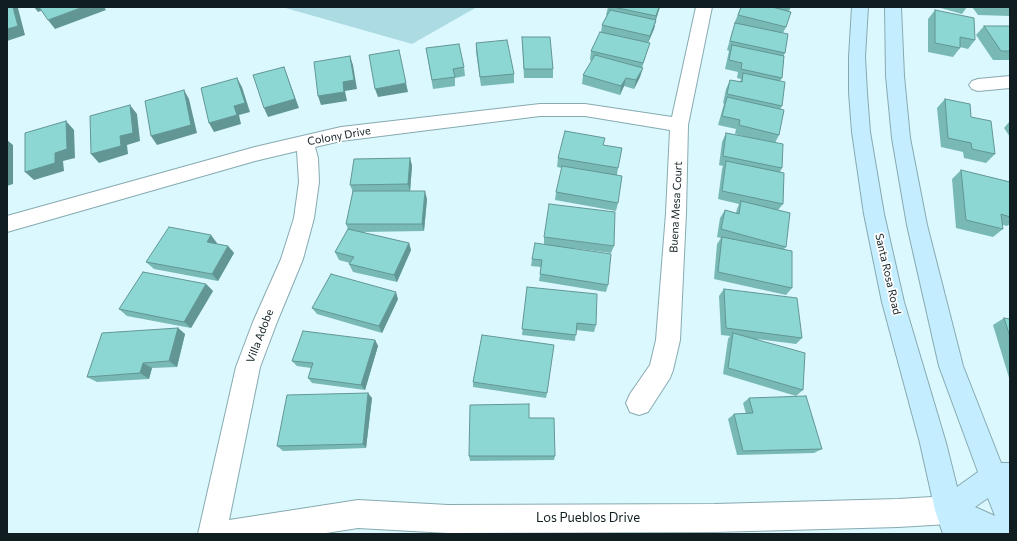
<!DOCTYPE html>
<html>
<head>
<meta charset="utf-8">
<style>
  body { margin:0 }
  #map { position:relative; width:1017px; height:541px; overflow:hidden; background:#dbf8fe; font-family:Commissioner,sans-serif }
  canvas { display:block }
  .frame { position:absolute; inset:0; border:8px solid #101e21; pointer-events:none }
</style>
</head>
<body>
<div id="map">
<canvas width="1017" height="541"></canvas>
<div class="frame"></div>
</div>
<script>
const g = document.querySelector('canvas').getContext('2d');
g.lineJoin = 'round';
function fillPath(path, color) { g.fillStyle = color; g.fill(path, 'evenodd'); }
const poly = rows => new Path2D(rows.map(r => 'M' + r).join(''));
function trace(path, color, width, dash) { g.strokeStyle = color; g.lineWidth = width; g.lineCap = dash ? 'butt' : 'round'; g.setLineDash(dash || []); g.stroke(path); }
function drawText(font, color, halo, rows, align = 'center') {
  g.font = font + ' Commissioner,sans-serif'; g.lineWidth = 3.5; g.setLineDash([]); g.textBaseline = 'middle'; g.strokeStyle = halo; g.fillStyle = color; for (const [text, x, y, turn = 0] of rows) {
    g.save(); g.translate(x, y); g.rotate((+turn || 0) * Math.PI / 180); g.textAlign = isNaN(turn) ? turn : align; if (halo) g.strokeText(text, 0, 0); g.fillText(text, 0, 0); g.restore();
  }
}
fillPath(poly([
  [282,7,477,7,412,44]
]), '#acdbe4');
const street = poly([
  [696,7,712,7,688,125,686,213,680,340,673,370,670,378,648,412,639,415,630,412,626,403,630,394,650,365,656,340,666,213,670,130,585,116,540,116,341,141,315,147,318,158,319,182,314,218,303,259,277,322,260,367,229,520,358,500,448,505,715,504,898,499,949,496,959,500,963,510,959,520,949,524,898,527,715,532,448,533,358,528,320,534,198,534,236,367,253,322,281,259,294,218,299,182,297,151,255,161,7,232,7,216,255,147,341,127,540,104,585,104,672,117,696,7],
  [1010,76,1010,88,978,91,972,89,969,85,972,81,978,79,1010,76]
]);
const secondary = poly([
  [852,7,868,7,865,57,867,93,870,132,884,214,904,302,946,443,957,487,978,472,939,366,907,225,892,138,886,76,885,7,901,7,904,76,910,138,927,225,963,366,1001,463,1010,463,1010,534,943,534,935,510,920,443,882,302,864,214,852,132,849,93,849,57,852,7],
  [988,498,995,516,975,507,988,498]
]);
trace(street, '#87aab1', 2);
trace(secondary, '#87aab1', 2);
fillPath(street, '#fff');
fillPath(secondary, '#c4eeff');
fillPath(poly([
  [608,7,660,7,656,20,654,29,648,43,647,52,642,68,640,77,634,89,624,86,620,95,582,84,583,75,592,61,590,60,591,51,601,33,602,25,607,15,606,15],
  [739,7,791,7,789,11,786,27,783,33,785,53,784,55,782,78,780,81,782,106,780,110,779,135,775,143,782,168,780,172,783,204,778,210,786,247,784,249,792,288,786,295,714,279,717,244,721,238,717,237,720,218,725,210,736,213,737,209,739,204,718,199,722,169,723,166,719,165,722,142,726,133,750,138,735,134,736,129,718,125,724,104,723,103,726,89,730,80,740,82,741,79,737,78,738,72,725,69,729,51,727,50,732,32,735,24,734,24,741,7],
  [937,7,967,7,962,14],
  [972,7,1010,7,1010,16,978,15],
  [935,10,975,40,968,49,960,47,960,48,953,57,928,52,928,19],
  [984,26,1010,26,1010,60,993,60,976,35],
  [522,37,553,69,553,78,524,78],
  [476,43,514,74,514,83,481,86,476,52],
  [426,48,464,67,465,76,455,78,455,86,433,89],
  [945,99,971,117,995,154,986,163,964,158,963,152,941,147,937,108],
  [1010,121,1010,137,1004,128],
  [603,145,618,168,617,175,618,203,616,211,555,200,556,192,562,168,557,167,558,158],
  [410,158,412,166,410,191,427,199,424,231,362,232,409,243,411,250,397,282,353,272,349,264,350,263,339,260,335,252,348,229,346,224,353,192,350,185],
  [961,170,1010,182,1010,224,1007,226,1003,225,1003,229,993,237,956,228,952,179],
  [544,237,614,246,611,253,572,248,608,285,606,292,539,281,541,267,531,266,532,259,544,244],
  [217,243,217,244,228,246,234,253,218,281,154,269,146,262],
  [206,284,213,291,191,328,127,316,119,309],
  [527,287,596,325,594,332,576,330,575,341,522,335],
  [724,289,802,338,796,344,757,339,803,390,796,396,723,374,728,339,730,336,721,335,719,296],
  [398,299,382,333,317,314,312,308],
  [1004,318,1010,319,1010,381,993,325],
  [178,328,185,334,177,367,152,368,149,379,97,382,87,377],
  [375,340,378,346,365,390,312,383,308,378,311,368,297,366,292,361],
  [473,382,547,393,546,398,473,387],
  [372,398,366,448,283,451,277,446],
  [749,398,822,449,814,453,737,455,728,419,734,414,746,414,743,403],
  [529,418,555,456,554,460,470,461,469,456]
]), '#78b9b5');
fillPath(poly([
  [13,7,17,7,18,8,25,35,7,41,7,29],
  [34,7,40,7,43,10,38,12],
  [83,7,104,7,106,10,55,29,48,20],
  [659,7,660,7,654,25,656,16],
  [656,20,654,29,647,45,650,36],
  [350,56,353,65,357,89,345,91,347,101,321,105,318,96],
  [284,67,299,108,268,117,264,108],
  [643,68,640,77,634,89,636,80],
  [237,78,242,87,250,112,239,115,241,124,214,132,209,123,234,106],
  [626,78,624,86,620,95,621,86],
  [406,83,408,92,378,97,375,89],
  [184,90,189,99,197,133,157,145,151,136],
  [130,105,137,114,140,141,127,145,128,154,99,163,91,154,120,136],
  [66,121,74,130,75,158,63,161,64,171,34,180,25,172],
  [7,140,13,145,13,184,7,186],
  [410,158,412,166,410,192,408,184],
  [425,191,427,199,424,231,422,224],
  [211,235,217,243,213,250,207,242],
  [409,243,411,250,397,282,394,275],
  [228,246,234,253,218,281,212,274],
  [206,284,213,291,191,328,184,322],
  [396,292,398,299,382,333,379,326],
  [178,328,185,334,177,367,169,361],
  [375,340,378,346,365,390,361,385],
  [143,363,152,368,149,379,140,373],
  [368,393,372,398,366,448,363,444]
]), '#629694');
const building = poly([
  [7,7,13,7,18,26,7,29,7,7],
  [39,7,83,7,48,20,39,7],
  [613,7,659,7,656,16,613,7],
  [741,7,772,7,791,12,786,27,738,15,741,7],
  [610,10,656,20,650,36,602,25,610,10],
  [935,10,974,18,975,40,960,37,960,48,935,43,935,10],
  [735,23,788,34,785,53,730,41,735,23],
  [984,26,1010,26,1010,51,1001,51,984,26],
  [600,32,650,43,643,63,591,51,600,32],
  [522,37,550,37,553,69,524,69,522,37],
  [507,40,514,74,480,77,476,43,507,40],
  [459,44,464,67,453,69,455,77,432,80,426,48,459,44],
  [732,45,784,56,782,78,741,69,742,63,729,60,732,45],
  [399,50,406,83,375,89,369,55,399,50],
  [595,55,643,68,636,80,626,78,621,86,583,75,595,55],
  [350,56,354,80,343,82,344,92,318,96,314,62,350,56],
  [284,67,295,99,264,108,253,75,284,67],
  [743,73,785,82,782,106,727,94,730,80,742,82,743,73],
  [237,78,245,103,234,106,237,115,209,123,201,88,237,78],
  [184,90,191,125,151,136,145,101,184,90],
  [727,97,784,110,779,135,739,125,740,120,722,116,727,97],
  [945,99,970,104,971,117,991,121,995,154,972,149,971,143,948,138,945,99],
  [130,105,133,133,120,136,121,146,91,154,90,116,130,105],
  [66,121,67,149,55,153,55,163,25,172,25,133,66,121],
  [565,131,605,138,603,145,622,148,618,168,558,158,565,131],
  [726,133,783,144,782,168,723,156,726,133],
  [410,158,408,184,350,185,354,159,410,158],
  [726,161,784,173,783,204,722,191,726,161],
  [562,166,622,176,618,203,556,192,562,166],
  [961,170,1010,182,1010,217,1001,214,1003,229,966,220,961,170],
  [353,191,425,191,422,224,346,224,353,191],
  [741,201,790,213,786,247,721,229,725,210,739,214,741,201],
  [549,204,615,212,614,246,544,237,549,204],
  [169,227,211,235,207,242,228,246,212,274,146,262,169,227],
  [348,229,409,243,394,275,349,264,354,257,335,252,348,229],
  [722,237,792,251,792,288,718,272,722,237],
  [535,243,611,254,608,285,540,274,542,260,532,259,535,243],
  [143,272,206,284,184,322,119,309,143,272],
  [331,274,396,292,379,326,312,308,331,274],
  [527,287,597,294,596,325,577,323,576,335,522,329,527,287],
  [724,289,797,298,802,338,726,328,724,289],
  [1004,318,1010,319,1010,337,1004,318],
  [178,328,169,361,143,363,140,373,87,377,102,333,178,328],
  [303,331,375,340,361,385,308,378,313,363,292,361,303,331],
  [733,333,805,353,803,390,728,368,733,333],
  [482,335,554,345,547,393,473,382,482,335],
  [368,393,363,444,277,446,287,395,368,393],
  [806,396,822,449,743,451,734,414,753,413,749,398,806,396],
  [529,404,529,418,554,418,555,456,469,456,470,405,529,404]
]);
fillPath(building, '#8cd7d3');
trace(building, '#629694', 1);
drawText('11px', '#101e21', '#fff', [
  ["Colony Drive",339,136,-10],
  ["Buena Mesa Court",676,207,-87],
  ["Santa Rosa Road",888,274,77],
  ["Villa Adobe",260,336,-69]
]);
drawText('13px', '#101e21', '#fff', [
  ["Los Pueblos Drive",588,518]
]);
</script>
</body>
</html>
